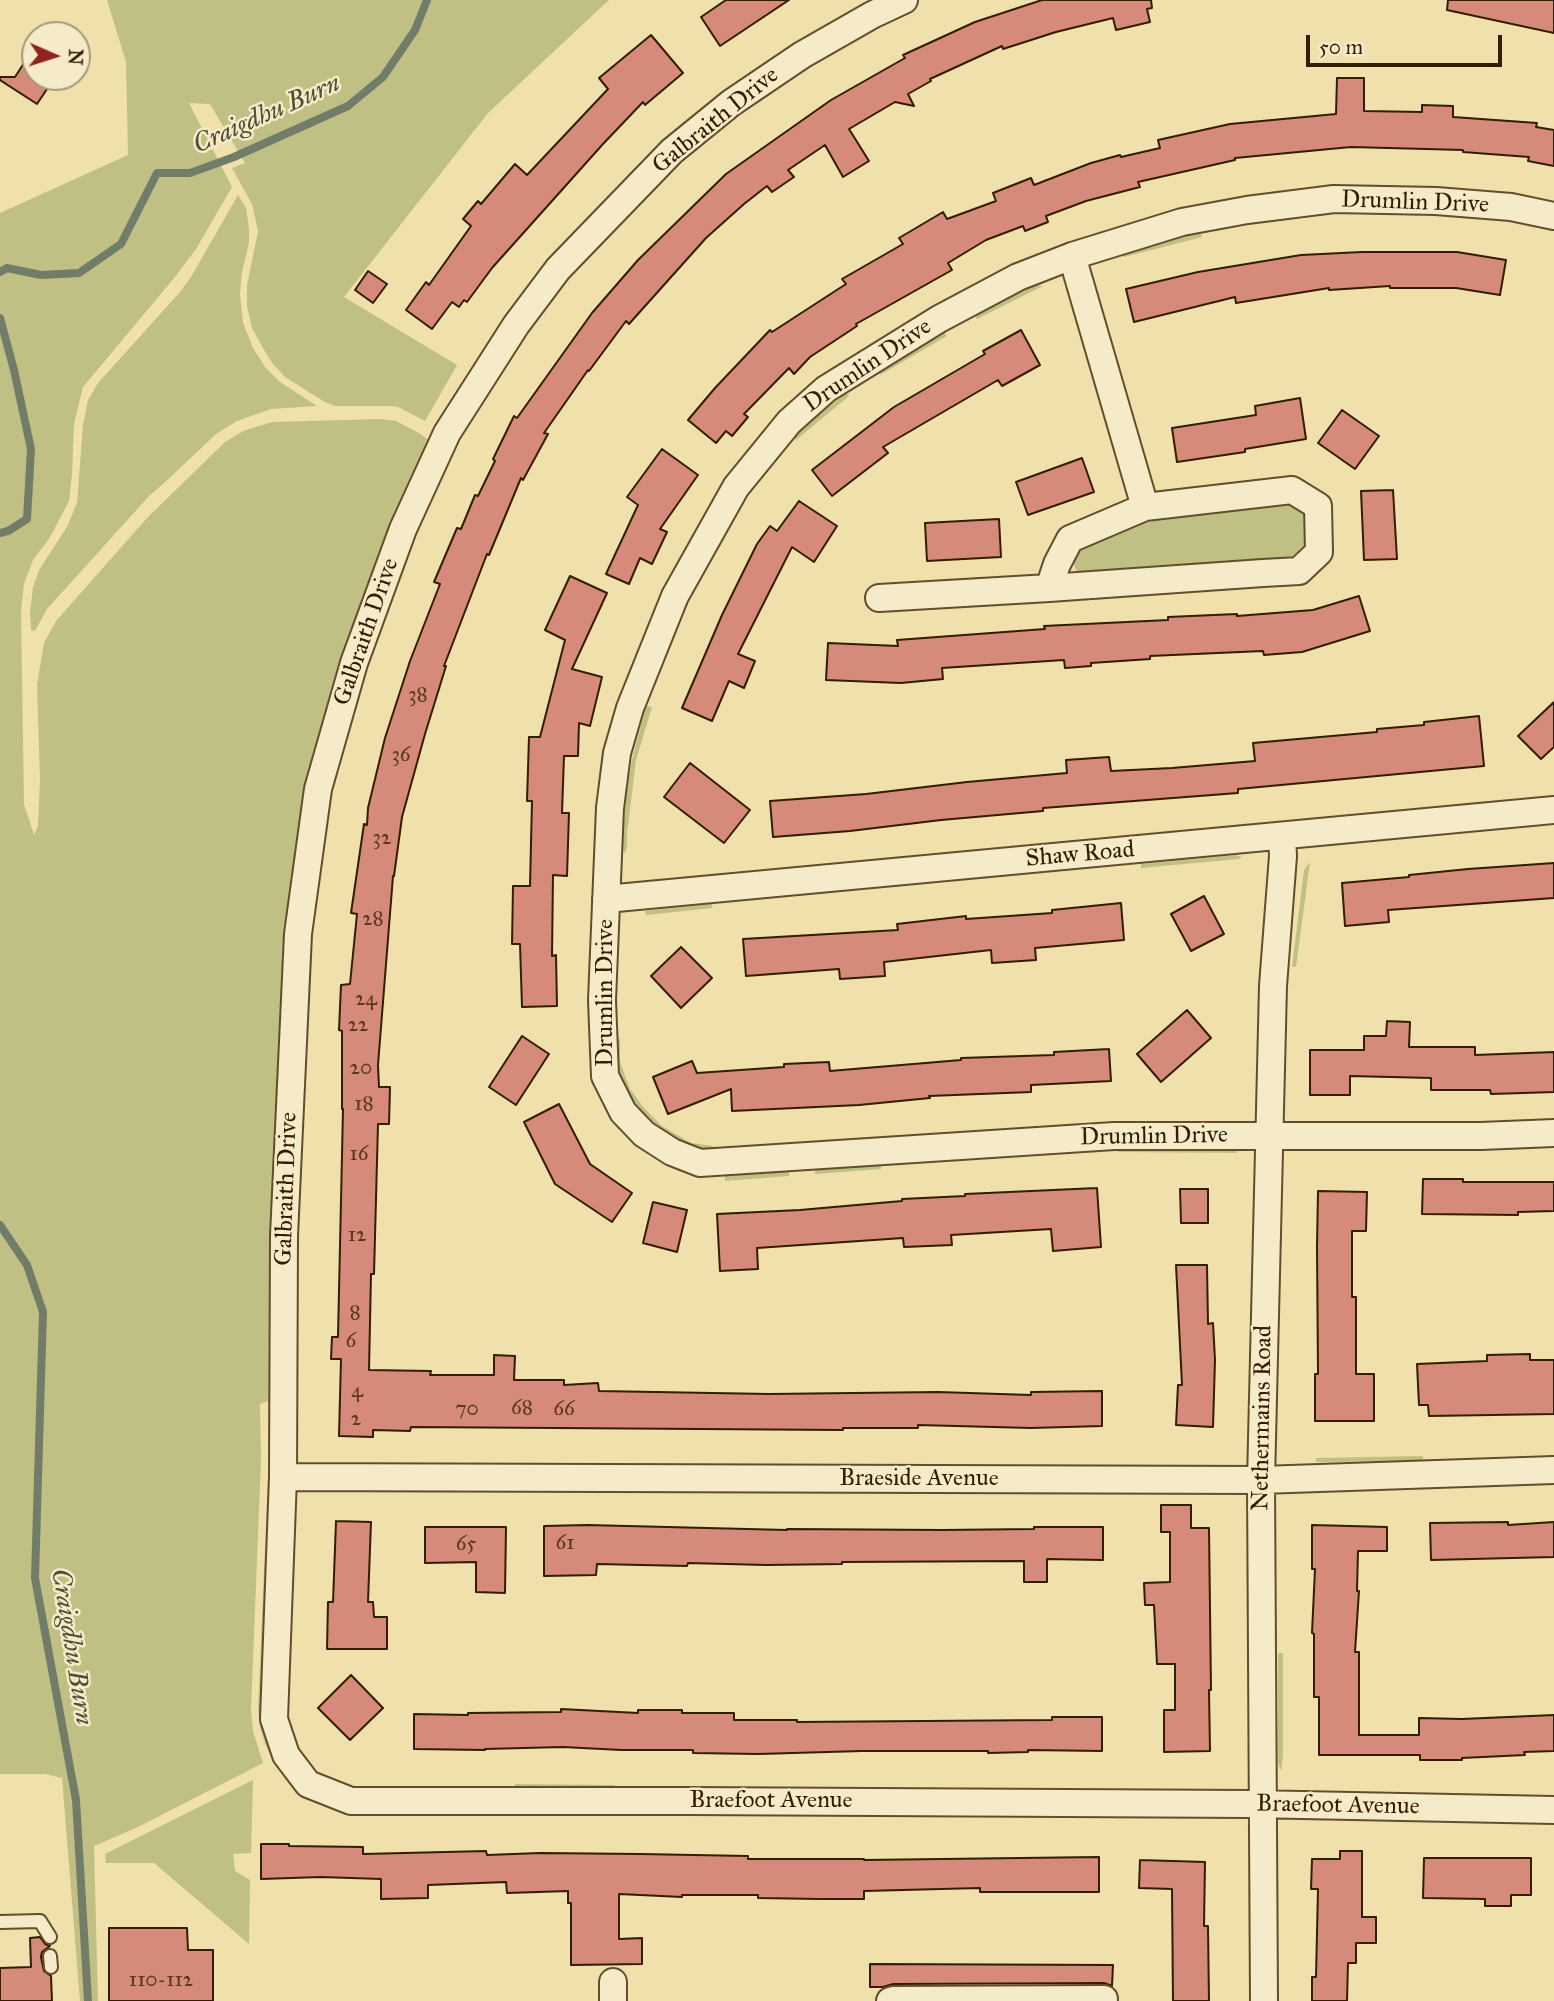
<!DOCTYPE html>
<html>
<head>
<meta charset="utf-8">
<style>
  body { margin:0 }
  #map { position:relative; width:1554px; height:2001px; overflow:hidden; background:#efe0ac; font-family:"IM FELL Great Primer",serif }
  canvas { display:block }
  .north { position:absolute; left:21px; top:21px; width:70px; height:70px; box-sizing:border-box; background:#f5ebc9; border:2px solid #a79979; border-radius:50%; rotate:93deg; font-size:19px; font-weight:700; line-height:28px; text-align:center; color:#331d00 }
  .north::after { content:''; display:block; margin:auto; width:24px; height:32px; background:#8f2418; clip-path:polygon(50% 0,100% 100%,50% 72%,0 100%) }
  .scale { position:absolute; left:1306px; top:35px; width:196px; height:32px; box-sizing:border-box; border:4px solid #331d00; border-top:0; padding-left:9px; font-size:21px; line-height:24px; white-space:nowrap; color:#331d00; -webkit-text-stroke:5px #f5ebc9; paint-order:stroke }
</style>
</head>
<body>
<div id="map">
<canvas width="1554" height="2001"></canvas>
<div class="north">N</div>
<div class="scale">50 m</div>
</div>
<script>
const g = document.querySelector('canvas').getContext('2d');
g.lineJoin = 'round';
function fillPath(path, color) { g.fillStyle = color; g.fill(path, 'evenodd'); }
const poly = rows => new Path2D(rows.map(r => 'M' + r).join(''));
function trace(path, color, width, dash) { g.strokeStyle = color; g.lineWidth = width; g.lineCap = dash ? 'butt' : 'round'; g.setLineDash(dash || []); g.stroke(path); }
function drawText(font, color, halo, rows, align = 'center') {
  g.font = font + ' "IM FELL Great Primer",serif'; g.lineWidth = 5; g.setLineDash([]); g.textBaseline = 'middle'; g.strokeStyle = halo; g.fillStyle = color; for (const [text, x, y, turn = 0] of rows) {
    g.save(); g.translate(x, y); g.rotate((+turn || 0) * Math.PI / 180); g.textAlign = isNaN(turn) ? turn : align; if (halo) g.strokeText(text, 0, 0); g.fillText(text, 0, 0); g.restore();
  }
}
fillPath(poly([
  [107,0,609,0,488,113,344,297,457,365,425,421,398,407,391,406,335,406,323,401,285,377,273,364,264,350,252,328,247,306,247,285,258,231,252,204,232,168,245,163,210,104,189,103,232,187,196,249,175,277,83,387,74,424,72,474,69,501,49,539,33,560,24,584,21,610,24,804,34,835,38,826,40,779,37,684,44,643,56,621,147,518,225,442,243,431,272,422,381,419,396,421,419,433,431,442,361,608,322,725,309,778,275,1757,272,1759,265,1744,260,1727,258,1710,268,1476,268,1401,260,1404,261,1460,251,1709,253,1731,263,1763,136,1828,94,1846,98,2001,80,2001,62,1778,45,1774,0,1774,0,213,128,155,126,62],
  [238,195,246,208,249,229,249,243,242,272,240,295,243,323,253,348,265,367,280,382,317,406,271,409,237,421,216,434,163,484,150,495,47,609,35,631,31,630,30,613,33,587,39,570,67,527,77,503,83,425,88,400,98,383,180,292,191,277],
  [1200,232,1202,237,1124,257,1120,255],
  [1036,285,1043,286,977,319,974,315,1024,289],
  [943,332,947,336,880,375,879,371],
  [846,393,849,396,796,440,793,437,820,413],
  [1289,499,1298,501,1317,527,1300,558,1081,574,1076,570,1072,561,1075,552,1087,542,1120,529,1147,522],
  [646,706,652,707,636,760,627,834,627,848,624,854,622,842,627,788,632,760],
  [1236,855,1242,857,1239,859,1141,868,1141,864],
  [1310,862,1296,967,1292,967,1304,870],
  [712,904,712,908,646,915,645,911],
  [615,1039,620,1039,620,1062,630,1089,644,1108,662,1126,691,1143,713,1146,712,1152,696,1150,682,1144,658,1129,640,1111,625,1088,616,1065],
  [1118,1147,1237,1148,1237,1153,1118,1152],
  [881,1164,881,1169,815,1174,815,1170],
  [789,1171,789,1176,725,1181,725,1176],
  [1423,1456,1423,1461,1316,1462,1316,1458],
  [1278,1653,1283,1653,1283,1757,1281,1771,1278,1763],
  [253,1780,251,1853,233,1854,235,1871,250,1880,249,1944,154,1863,106,1863,105,1854],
  [515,1784,615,1785,615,1790,515,1789]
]), '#c0c084');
trace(poly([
  [0,272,7,268,41,275,79,273,121,244,157,173,190,173,234,157,348,106,383,77,415,30,427,0],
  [0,318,14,370,31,449,27,519,8,531,0,533],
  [0,1225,27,1265,43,1312,35,1578,76,1800,88,2001]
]), '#717d68', 8);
const building = poly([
  [726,0,789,0,720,46,701,17,726,0],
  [1042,0,1151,0,1152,8,1147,9,1150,22,1116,30,1113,18,1056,32,1003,49,1002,46,930,79,931,81,908,94,914,106,895,102,849,129,869,161,843,177,825,145,788,170,794,177,772,192,767,186,744,204,706,238,629,324,626,321,589,371,588,370,544,433,548,434,523,480,521,478,489,555,487,554,444,666,446,666,425,734,402,817,394,876,393,876,378,1065,379,1087,390,1087,389,1124,378,1124,374,1274,371,1274,369,1370,431,1371,430,1375,494,1375,494,1355,515,1356,514,1380,564,1380,564,1385,598,1383,599,1391,769,1394,938,1392,1031,1395,1031,1392,1102,1391,1102,1426,1031,1428,918,1425,918,1428,843,1428,843,1430,411,1427,410,1431,373,1430,373,1437,339,1436,341,1359,331,1359,332,1337,338,1337,343,1109,342,1109,342,1031,339,1030,341,985,350,984,357,914,351,913,364,824,367,825,368,808,385,738,410,661,440,584,434,582,457,528,461,529,475,495,478,496,495,461,493,459,514,416,517,418,592,313,638,260,726,174,831,100,905,58,903,55,975,22,1042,0],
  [1448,0,1554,0,1554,33,1447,10,1448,0],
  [651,35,683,73,645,105,643,102,603,144,492,268,467,302,464,300,459,307,452,302,432,329,406,310,426,282,429,285,471,226,463,219,478,201,481,204,515,164,527,175,608,89,599,78,651,35],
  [35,46,35,77,55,77,37,104,0,80,0,77,15,77,35,46],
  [1337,78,1364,78,1364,111,1422,112,1422,105,1453,106,1453,117,1537,123,1536,127,1554,130,1554,166,1528,161,1529,157,1463,152,1463,150,1351,147,1235,158,1235,160,1138,182,1140,187,1086,201,1046,216,1048,222,1025,231,1023,226,986,240,948,263,952,270,856,324,857,326,810,357,794,374,789,368,744,414,748,417,732,436,726,431,716,443,688,420,715,388,770,330,772,332,846,284,842,279,903,244,899,238,943,212,947,219,996,201,993,193,1031,178,1034,185,1091,163,1120,155,1121,157,1160,148,1158,140,1230,124,1336,114,1337,78],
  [1362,252,1457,252,1506,260,1500,295,1456,288,1390,288,1390,286,1329,290,1329,288,1236,303,1235,297,1134,322,1126,289,1198,272,1301,255,1362,252],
  [368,271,387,284,373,303,355,290,368,271],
  [1021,330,1040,365,1002,386,998,380,883,447,888,453,832,496,812,470,894,407,985,354,983,351,1021,330],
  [1300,398,1306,439,1245,449,1245,452,1177,462,1172,428,1256,415,1255,406,1300,398],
  [1342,410,1379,436,1355,469,1318,443,1342,410],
  [662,449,698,475,660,529,667,532,652,564,640,558,629,584,606,574,638,505,627,497,662,449],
  [1082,458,1094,492,1028,515,1016,482,1082,458],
  [1393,490,1397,559,1364,560,1361,491,1393,490],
  [799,501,837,526,814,562,792,547,738,654,755,661,744,688,729,681,712,721,682,708,722,615,757,544,770,526,777,531,799,501],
  [999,519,1001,557,927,561,925,523,999,519],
  [570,576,607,593,572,669,602,677,590,726,579,723,578,756,564,756,562,813,569,813,567,876,553,875,552,956,556,955,557,1006,522,1007,520,944,512,944,513,886,530,886,532,801,527,801,529,737,540,737,565,640,545,630,570,576],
  [1359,596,1370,631,1302,652,1264,655,1263,651,1150,656,1150,659,1091,663,1091,666,1065,668,1064,660,942,668,943,679,901,683,826,680,828,643,898,646,897,640,1045,629,1044,626,1168,620,1168,617,1237,614,1237,616,1313,610,1359,596],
  [1554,702,1554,747,1541,759,1518,736,1554,702],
  [1479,716,1484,766,1238,789,1238,793,1043,808,1043,811,941,820,850,831,773,837,770,801,866,794,967,782,1067,773,1066,760,1109,757,1111,771,1172,768,1255,761,1253,743,1377,732,1377,729,1424,725,1424,722,1479,716],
  [690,763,750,810,724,843,664,797,690,763],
  [1554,863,1554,898,1388,910,1389,922,1345,926,1342,883,1409,877,1409,875,1468,869,1554,863],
  [1204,896,1224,934,1191,951,1171,914,1204,896],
  [1121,903,1124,940,1035,948,1036,960,992,963,991,950,884,962,885,976,840,979,839,969,746,976,743,939,898,930,897,924,966,916,966,919,1052,913,1052,910,1121,903],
  [681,947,712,978,681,1008,651,976,681,947],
  [1187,1010,1211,1038,1161,1082,1137,1054,1187,1010],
  [1387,1021,1410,1022,1409,1047,1475,1047,1475,1055,1554,1052,1554,1092,1491,1094,1490,1090,1431,1090,1431,1078,1350,1076,1350,1095,1310,1095,1310,1050,1364,1050,1364,1036,1386,1036,1387,1021],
  [522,1036,549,1054,516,1105,489,1087,522,1036],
  [1109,1049,1111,1081,1031,1085,1031,1092,929,1096,930,1098,859,1105,732,1111,731,1089,668,1114,653,1077,692,1061,697,1073,784,1067,784,1064,829,1062,830,1071,961,1060,961,1058,1054,1055,1054,1052,1109,1049],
  [559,1104,590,1164,632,1193,612,1222,555,1184,524,1122,559,1104],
  [1423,1179,1463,1179,1463,1182,1554,1182,1554,1211,1518,1212,1518,1215,1422,1214,1423,1179],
  [1097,1188,1101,1247,1053,1251,1051,1229,951,1235,952,1245,904,1247,903,1238,757,1248,758,1269,720,1271,717,1214,800,1210,902,1201,902,1199,965,1196,965,1194,1097,1188],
  [1180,1189,1208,1189,1208,1223,1181,1223,1180,1189],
  [1318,1191,1367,1192,1366,1231,1352,1231,1352,1297,1356,1297,1356,1374,1374,1374,1374,1421,1315,1421,1315,1374,1318,1374,1317,1246,1318,1191],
  [653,1202,687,1210,677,1252,643,1243,653,1202],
  [1176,1265,1207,1265,1208,1324,1213,1323,1215,1360,1213,1427,1176,1425,1178,1385,1182,1385,1176,1265],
  [1530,1354,1530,1360,1554,1360,1554,1414,1429,1416,1428,1405,1419,1405,1417,1364,1487,1361,1487,1355,1530,1354],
  [1161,1505,1191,1505,1191,1528,1209,1528,1211,1690,1209,1690,1210,1751,1164,1752,1164,1710,1175,1710,1175,1664,1157,1664,1154,1605,1145,1605,1144,1583,1170,1582,1170,1532,1161,1532,1161,1505],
  [336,1521,371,1522,368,1602,373,1602,374,1617,387,1617,387,1649,327,1649,328,1602,333,1602,336,1521],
  [1508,1522,1508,1525,1554,1522,1554,1557,1431,1560,1430,1523,1508,1522],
  [587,1525,787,1530,787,1529,942,1530,1034,1529,1034,1527,1103,1527,1103,1560,1047,1559,1047,1582,1024,1582,1024,1561,842,1562,842,1564,766,1565,688,1563,687,1566,597,1564,596,1575,544,1576,544,1526,587,1525],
  [1312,1525,1387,1527,1387,1551,1358,1551,1357,1591,1359,1591,1355,1652,1359,1652,1359,1735,1419,1735,1419,1718,1462,1719,1554,1715,1554,1751,1524,1752,1525,1755,1462,1758,1462,1760,1420,1760,1420,1755,1319,1755,1319,1697,1314,1697,1314,1634,1312,1633,1315,1569,1312,1569,1312,1525],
  [425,1527,506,1527,505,1593,476,1592,476,1562,425,1563,425,1527],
  [351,1675,383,1708,350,1740,318,1708,351,1675],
  [561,1709,638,1713,638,1710,682,1710,682,1713,734,1713,734,1720,797,1720,797,1722,1052,1720,1052,1717,1102,1717,1102,1751,1028,1750,1028,1752,988,1753,988,1751,862,1751,758,1754,693,1753,693,1750,621,1750,563,1747,485,1749,485,1750,414,1749,414,1714,468,1715,468,1713,561,1712,561,1709],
  [261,1844,289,1844,289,1846,363,1847,363,1854,486,1851,487,1855,540,1853,640,1854,748,1856,748,1859,864,1859,864,1860,1099,1857,1099,1892,980,1892,980,1888,864,1891,864,1899,820,1899,758,1898,758,1895,682,1895,682,1897,619,1894,619,1939,642,1938,642,1964,571,1965,571,1903,568,1903,568,1891,507,1893,506,1882,428,1885,428,1898,381,1899,381,1879,321,1877,261,1879,261,1844],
  [1340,1851,1362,1851,1362,1917,1376,1917,1376,1943,1356,1943,1356,1963,1348,1963,1347,2001,1312,2001,1312,1977,1316,1977,1318,1889,1311,1889,1312,1859,1340,1859,1340,1851],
  [1424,1858,1531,1858,1531,1895,1511,1895,1511,1906,1485,1906,1485,1899,1423,1898,1424,1858],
  [1140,1860,1205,1862,1204,1926,1208,1926,1209,2001,1173,2001,1172,1889,1139,1888,1140,1860],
  [109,1928,187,1928,188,1950,213,1950,213,2001,109,2001,109,1928],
  [40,1937,45,1944,50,1946,42,1952,41,1957,44,1971,51,1976,52,2001,0,2001,0,1968,31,1967,30,1938,40,1937],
  [870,1964,1113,1965,1112,1986,1104,1983,893,1984,883,1987,870,1987,870,1964]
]);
fillPath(building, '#d58a7a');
trace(building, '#331d00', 2);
const lane = poly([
  [0,1922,40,1921,50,1937],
  [50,1956,51,1967]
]);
const street = poly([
  [904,0,872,15,802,55,731,103,672,151,558,269,516,325,447,433,403,529,354,663,318,789,298,934,284,1236,283,1477,274,1719,286,1755,308,1784,351,1801,688,1801,1251,1804,1554,1810],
  [1554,216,1511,207,1436,201,1334,199,1247,210,1182,222,1072,256,1018,277,939,319,826,389,789,422,736,487,675,596,630,708,617,753,610,808,602,1000,605,1076,623,1112,644,1134,672,1152,700,1163,1114,1136,1481,1136,1554,1133],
  [1072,256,1145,507],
  [879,598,1049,588,1263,573,1299,571,1319,552,1318,506,1292,490,1145,507,1070,539,1057,564,1049,588],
  [606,899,1554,810],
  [283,1477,1261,1480,1554,1470],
  [613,1982,613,2001],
  [890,2001,893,2000,1104,1999],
  [1264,2001,1261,1480,1273,986,1283,856,1282,836]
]);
trace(lane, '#624e2b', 16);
trace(street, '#624e2b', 30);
trace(lane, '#f5ebc9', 12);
trace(street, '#f5ebc9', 26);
drawText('21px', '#5c381e', null, [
  ["38",418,696],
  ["36",401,756],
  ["32",382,839],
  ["28",373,920],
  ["24",366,1000],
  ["22",358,1026],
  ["20",361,1069],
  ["18",364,1105],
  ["16",359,1155],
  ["12",357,1236],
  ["8",355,1314],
  ["6",351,1342],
  ["4",357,1392],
  ["68",522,1409],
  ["70",467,1410],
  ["66",564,1410],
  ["2",356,1420],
  ["61",565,1544],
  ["65",466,1545],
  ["110-112",161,1981]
]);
drawText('24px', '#331d00', '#f5ebc9', [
  ["Galbraith Drive",716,121,-39],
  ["Drumlin Drive",1415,203,2],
  ["Drumlin Drive",868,366,-34],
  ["Galbraith Drive",367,632,-71],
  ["Shaw Road",1080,855,-5],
  ["Drumlin Drive",606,993,-90],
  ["Drumlin Drive",1154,1137,-1],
  ["Galbraith Drive",287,1189,-88],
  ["Nethermains Road",1263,1418,-89],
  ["Braeside Avenue",919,1479],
  ["Braefoot Avenue",771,1801],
  ["Braefoot Avenue",1338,1806,1]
]);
drawText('italic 26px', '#524d34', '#f5ebc9', [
  ["Craigdhu Burn",267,115,-24],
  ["Craigdhu Burn",71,1647,81]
]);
</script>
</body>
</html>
